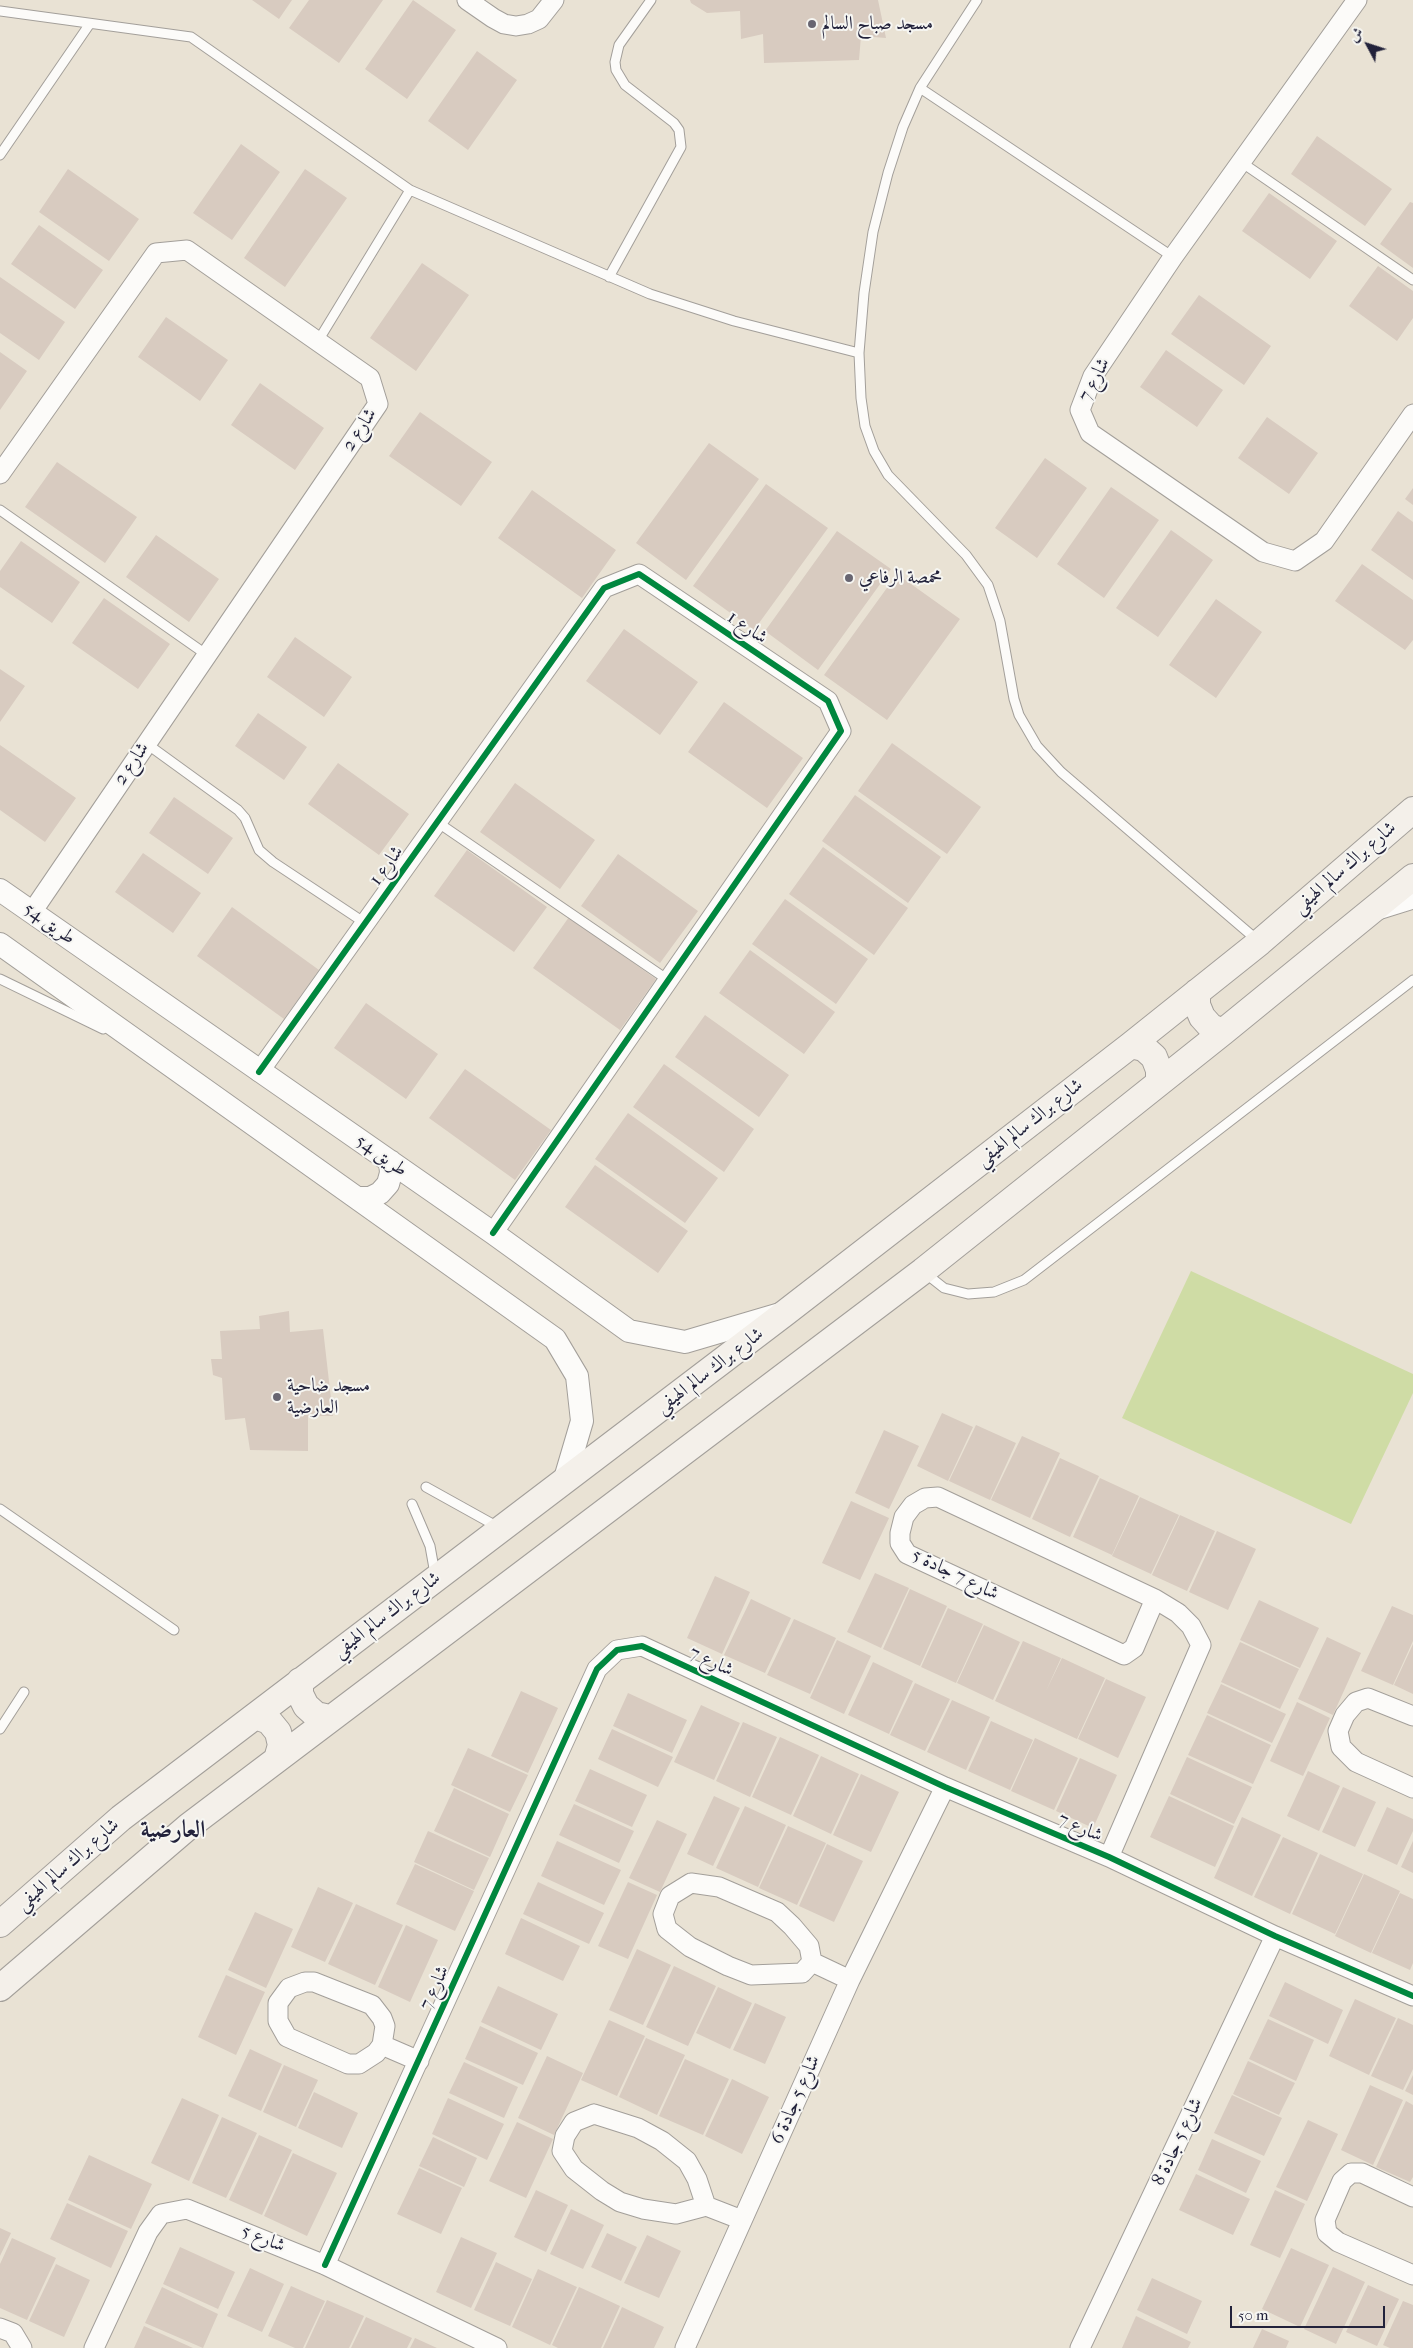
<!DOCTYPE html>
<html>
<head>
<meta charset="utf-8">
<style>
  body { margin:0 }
  #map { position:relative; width:1413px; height:2348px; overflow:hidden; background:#e9e2d4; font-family:"IM FELL French Canon",Amiri,serif }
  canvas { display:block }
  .north { position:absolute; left:1343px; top:20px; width:50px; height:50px; -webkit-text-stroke:4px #f6f6f2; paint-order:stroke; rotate:310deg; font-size:14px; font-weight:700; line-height:20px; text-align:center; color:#22223b }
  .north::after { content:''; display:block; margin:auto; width:18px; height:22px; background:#22223b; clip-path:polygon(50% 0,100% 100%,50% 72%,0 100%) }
  .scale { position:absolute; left:1230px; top:2306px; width:155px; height:22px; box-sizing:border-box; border:2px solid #22223b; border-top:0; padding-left:6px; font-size:15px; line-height:18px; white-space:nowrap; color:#22223b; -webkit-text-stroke:4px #f6f6f2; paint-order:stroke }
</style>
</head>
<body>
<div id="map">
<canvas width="1413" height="2348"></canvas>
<div class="north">ش</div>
<div class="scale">50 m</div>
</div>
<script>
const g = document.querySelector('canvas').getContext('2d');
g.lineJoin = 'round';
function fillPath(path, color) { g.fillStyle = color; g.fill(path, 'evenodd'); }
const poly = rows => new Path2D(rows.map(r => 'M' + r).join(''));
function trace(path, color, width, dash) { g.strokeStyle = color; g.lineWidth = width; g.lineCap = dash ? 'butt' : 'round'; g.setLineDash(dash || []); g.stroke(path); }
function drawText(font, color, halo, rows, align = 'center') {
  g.font = font + ' "IM FELL French Canon",Amiri,serif'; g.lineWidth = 4; g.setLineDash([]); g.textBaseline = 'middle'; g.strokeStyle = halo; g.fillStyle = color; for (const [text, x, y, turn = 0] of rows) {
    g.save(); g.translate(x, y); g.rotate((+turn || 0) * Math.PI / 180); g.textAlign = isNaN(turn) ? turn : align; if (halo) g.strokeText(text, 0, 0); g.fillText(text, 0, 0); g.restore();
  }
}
fillPath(poly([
  [1191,1271,1413,1374,1413,1393,1351,1524,1122,1418]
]), '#cfdca5');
fillPath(poly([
  [252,0,292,0,279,19],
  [309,0,383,0,339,63,289,28],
  [413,0,456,30,407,99,365,69],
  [690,0,878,0,886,38,861,36,859,60,764,63,763,34,741,39,740,11,707,13,691,3],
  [477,51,517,80,468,150,428,121],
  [1317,136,1392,189,1365,226,1291,174],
  [241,144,280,172,232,240,193,213],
  [68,169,139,219,109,261,39,212],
  [305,169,347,198,285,287,244,258],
  [1269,193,1337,241,1310,279,1242,231],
  [1410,202,1413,203,1413,268,1380,244],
  [39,225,103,270,75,309,11,264],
  [422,263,469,295,416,371,370,338],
  [1378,266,1413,291,1413,318,1397,341,1349,306],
  [0,277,65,322,39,360,0,333],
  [1199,295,1271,346,1244,385,1171,334],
  [166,317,228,360,200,401,138,357],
  [1166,350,1223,390,1197,427,1140,387],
  [0,352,27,371,0,410],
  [260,383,324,428,295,470,231,425],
  [420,412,492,462,461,506,389,456],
  [1267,417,1318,453,1289,494,1238,458],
  [709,443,759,479,686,580,636,543],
  [1045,458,1087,488,1037,558,995,528],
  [57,462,137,517,105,563,25,507],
  [766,484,828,528,754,630,693,586],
  [1111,487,1159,520,1104,598,1057,564],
  [1413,488,1413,505,1405,499],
  [532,490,616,550,582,598,498,538],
  [1398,511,1413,522,1413,580,1371,550],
  [1171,530,1213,560,1158,637,1116,608],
  [837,531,891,569,818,670,765,631],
  [156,535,219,579,189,622,126,577],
  [21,541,80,582,52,623,0,587,0,571],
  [1362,564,1413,600,1413,640,1405,650,1335,601],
  [897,574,960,619,887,720,824,675],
  [104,598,170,644,138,689,72,643],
  [1216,599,1262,632,1216,698,1169,665],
  [624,629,698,682,660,735,586,681],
  [295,637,352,677,324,717,267,677],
  [0,669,25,686,0,722],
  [724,702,803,758,767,808,688,752],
  [258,713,307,747,284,780,235,746],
  [892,743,981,807,947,854,858,791],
  [0,745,76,798,45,842,0,810],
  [338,763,409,814,379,855,308,804],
  [515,783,595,840,560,889,480,832],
  [855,795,941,857,908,903,822,841],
  [174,797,233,838,208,874,149,833],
  [823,847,908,908,874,955,789,894],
  [467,850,547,907,514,952,434,896],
  [143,853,201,893,173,933,115,892],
  [618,854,698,911,660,963,581,906],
  [785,899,868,959,836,1004,752,944],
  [232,907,319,970,284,1019,197,956],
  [569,917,656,979,620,1030,533,968],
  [750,950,835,1012,804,1054,719,993],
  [366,1003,438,1054,406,1099,334,1048],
  [705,1015,789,1075,759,1117,675,1057],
  [664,1064,754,1129,724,1172,633,1107],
  [465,1069,551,1130,515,1180,429,1118],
  [628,1113,718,1178,685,1223,595,1159],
  [595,1165,688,1231,658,1273,565,1207],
  [289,1311,290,1332,323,1329,333,1416,308,1416,308,1451,250,1450,245,1418,225,1420,222,1378,213,1375,211,1359,222,1359,220,1331,260,1329,259,1316],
  [942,1413,973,1427,948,1481,917,1466],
  [976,1425,1016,1443,990,1500,949,1481],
  [884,1430,919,1446,889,1509,855,1493],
  [1022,1436,1060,1453,1030,1518,991,1500],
  [1060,1458,1099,1476,1070,1537,1032,1519],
  [1100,1478,1139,1496,1112,1555,1073,1537],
  [1140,1497,1179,1515,1151,1574,1112,1556],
  [851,1501,889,1518,860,1580,822,1563],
  [1180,1515,1215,1531,1187,1591,1152,1575],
  [1217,1531,1256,1549,1228,1610,1189,1592],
  [875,1573,909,1588,881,1648,847,1632],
  [715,1576,750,1592,722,1654,687,1638],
  [910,1589,947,1606,920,1666,883,1649],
  [751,1599,791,1618,765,1673,724,1655],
  [1259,1600,1319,1628,1300,1668,1240,1640],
  [1392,1606,1413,1615,1413,1641,1393,1685,1361,1671],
  [948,1608,983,1624,956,1683,921,1667],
  [794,1619,836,1638,810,1694,767,1675],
  [984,1625,1020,1642,993,1700,957,1683],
  [1327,1637,1361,1653,1333,1715,1298,1699],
  [837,1640,871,1656,844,1714,810,1698],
  [1023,1641,1061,1658,1046,1691,1062,1658,1105,1678,1077,1739,995,1701],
  [1240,1642,1299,1669,1280,1709,1221,1682],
  [1413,1644,1413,1694,1394,1685],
  [873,1662,913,1681,889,1734,848,1715],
  [1106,1679,1146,1697,1118,1758,1078,1739],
  [915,1683,950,1699,925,1751,890,1735],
  [1221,1684,1286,1714,1272,1743,1207,1713],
  [521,1691,558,1708,528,1773,491,1756],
  [628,1693,687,1720,672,1753,613,1726],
  [952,1700,990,1717,966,1770,927,1752],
  [1297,1702,1330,1718,1303,1776,1270,1761],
  [701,1705,740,1723,714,1780,674,1762],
  [1207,1715,1271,1745,1253,1784,1188,1755],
  [991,1721,1033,1740,1010,1790,968,1771],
  [743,1722,777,1737,750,1797,716,1781],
  [612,1729,673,1757,658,1787,598,1759],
  [780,1737,819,1755,791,1815,752,1797],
  [1035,1738,1078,1758,1054,1810,1011,1791],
  [468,1748,528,1775,510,1812,451,1785],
  [821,1756,859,1774,831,1834,793,1816],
  [1187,1757,1252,1787,1234,1824,1170,1794],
  [1080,1758,1117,1775,1093,1828,1056,1811],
  [590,1769,647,1795,632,1827,575,1801],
  [1308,1771,1340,1786,1319,1831,1287,1816],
  [861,1774,899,1792,871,1852,833,1835],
  [1343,1787,1376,1802,1355,1847,1322,1832],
  [454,1788,509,1814,490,1857,434,1831],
  [714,1796,740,1808,713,1866,687,1854],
  [1169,1796,1234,1826,1215,1867,1150,1837],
  [574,1804,634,1831,619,1863,559,1835],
  [745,1806,786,1825,758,1887,716,1868],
  [1387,1807,1413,1819,1413,1831,1397,1865,1367,1851],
  [1242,1817,1281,1835,1252,1896,1214,1878],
  [657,1820,687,1834,660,1892,629,1878],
  [788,1826,826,1843,797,1905,759,1888],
  [428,1831,489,1858,474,1890,414,1862],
  [1283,1837,1318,1853,1290,1914,1254,1897],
  [557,1841,621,1870,604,1905,541,1876],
  [1413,1841,1413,1873,1401,1867],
  [827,1844,863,1861,834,1922,799,1906],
  [1320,1854,1363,1874,1335,1934,1292,1914],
  [415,1864,474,1891,455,1931,396,1904],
  [1364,1874,1400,1891,1371,1953,1335,1936],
  [538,1882,604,1913,589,1944,523,1914],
  [628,1882,657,1895,628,1959,598,1946],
  [318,1887,353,1903,325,1962,291,1947],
  [1400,1893,1413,1899,1413,1963,1410,1970,1372,1953],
  [356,1904,403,1925,375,1985,328,1964],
  [255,1912,293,1929,266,1988,228,1970],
  [521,1918,580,1946,563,1981,505,1954],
  [406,1925,438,1940,410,2002,378,1987],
  [637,1949,671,1965,643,2025,609,2010],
  [674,1966,716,1986,688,2046,646,2027],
  [226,1975,265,1992,236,2055,198,2037],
  [1285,1982,1343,2010,1328,2044,1269,2016],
  [498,1986,558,2014,541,2050,481,2022],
  [718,1987,752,2003,730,2049,696,2033],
  [1355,1999,1396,2018,1369,2075,1329,2056],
  [755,2003,786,2017,765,2064,733,2050],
  [1398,2018,1413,2025,1413,2069,1403,2090,1371,2076],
  [1268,2019,1314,2040,1296,2081,1249,2059],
  [609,2020,645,2036,617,2096,581,2080],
  [480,2026,538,2053,523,2085,465,2059],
  [646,2038,685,2055,657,2115,619,2097],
  [250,2049,282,2064,261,2111,228,2096],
  [547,2056,583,2073,554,2135,518,2118],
  [685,2059,729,2079,703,2135,659,2116],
  [1248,2061,1295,2083,1279,2115,1233,2094],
  [464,2062,518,2087,504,2118,449,2093],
  [284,2065,318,2080,296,2127,263,2112],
  [1413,2075,1413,2095,1405,2091],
  [732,2079,769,2097,742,2154,705,2136],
  [1370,2085,1403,2100,1373,2165,1341,2150],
  [314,2092,358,2113,342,2148,298,2128],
  [1232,2095,1282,2118,1264,2156,1214,2133],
  [182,2098,219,2115,189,2181,151,2163],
  [448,2098,504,2124,487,2160,432,2134],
  [1406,2101,1413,2105,1413,2177,1410,2182,1376,2167],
  [222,2117,257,2133,226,2198,192,2183],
  [1308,2120,1338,2134,1307,2201,1276,2187],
  [517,2122,553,2139,526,2198,489,2181],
  [259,2135,292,2150,262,2215,229,2200],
  [433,2137,477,2158,464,2187,419,2166],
  [1212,2139,1261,2161,1246,2193,1198,2170],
  [293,2153,337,2173,307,2236,264,2216],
  [89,2155,152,2184,131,2229,68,2200],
  [419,2168,462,2188,441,2234,397,2214],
  [1196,2174,1250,2199,1233,2235,1179,2210],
  [536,2190,568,2205,546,2252,514,2237],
  [1275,2190,1305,2204,1280,2258,1250,2245],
  [67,2203,128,2231,111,2268,50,2239],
  [571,2209,604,2225,583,2269,550,2254],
  [0,2228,11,2233,0,2256],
  [607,2233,637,2247,621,2281,591,2267],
  [647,2235,681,2251,659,2298,624,2283],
  [461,2237,497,2253,471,2308,436,2292],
  [12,2238,56,2258,27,2320,0,2308,0,2264],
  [180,2247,235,2272,218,2309,163,2284],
  [1291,2248,1329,2265,1300,2327,1262,2309],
  [496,2262,532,2279,510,2326,474,2310],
  [56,2264,90,2280,64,2337,29,2321],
  [1333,2267,1365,2282,1336,2344,1304,2329],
  [250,2268,284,2284,262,2332,227,2316],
  [538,2269,577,2287,550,2345,512,2327],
  [1152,2278,1202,2301,1187,2334,1137,2310],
  [1368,2285,1399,2299,1377,2346,1346,2332],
  [291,2286,325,2301,303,2348,295,2348,268,2336],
  [162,2287,218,2314,203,2348,145,2323],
  [579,2287,620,2306,601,2348,558,2348,552,2345],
  [327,2300,364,2316,349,2348,305,2348],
  [1403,2301,1413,2305,1413,2348,1390,2348,1383,2345],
  [622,2307,664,2327,654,2348,603,2348],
  [1136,2316,1191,2342,1188,2348,1122,2348],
  [366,2317,412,2338,407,2348,351,2348],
  [144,2326,193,2348,134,2348],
  [1262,2329,1289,2341,1286,2348,1253,2348],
  [415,2338,437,2348,410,2348]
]), '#d8cbc0');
const service = poly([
  [977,0,920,88,903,127,888,173,873,232,864,293,859,353,861,398,865,426,874,451,888,475,966,555,988,585,1000,621,1014,699,1019,715,1037,746,1061,772,1257,940],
  [0,11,191,37,410,190,650,294,734,321,859,353],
  [920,88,1173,257],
  [0,155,89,25],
  [1241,162,1413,280],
  [609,277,681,147,679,130,674,123,625,85,616,70,615,62,619,45,651,0],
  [318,341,410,190],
  [0,510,207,655],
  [147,744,238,810,245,818,259,850,273,862,365,923],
  [437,822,668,980],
  [0,979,103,1029],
  [925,1273,944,1288,968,1294,994,1292,1024,1280,1413,980],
  [426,1487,498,1527],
  [412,1504,430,1546,435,1574],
  [0,1509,174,1630],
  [0,1729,24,1692]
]);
const minor = poly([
  [467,0,493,18,504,24,516,26,528,24,539,19,554,0],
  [1357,0,1173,257,1093,376,1080,410,1090,433,1263,552,1295,561,1324,541,1413,414],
  [0,474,156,253,187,250,370,378,378,404,32,912],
  [1378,910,1413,899],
  [259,1072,604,588,639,574,828,701,841,731,493,1233],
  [1413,1716,1368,1698,1356,1702,1345,1715,1338,1731,1341,1747,1356,1762,1413,1788],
  [1109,1857,1201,1645,1191,1626,1178,1613,1155,1599,938,1497,925,1498,913,1505,904,1517,900,1533,900,1543,907,1554,1124,1655,1134,1648,1155,1599],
  [691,1883,719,1887,777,1912,792,1926,809,1946,812,1962,802,1973,751,1975,728,1966,690,1947,667,1929,663,1914,670,1896,691,1883],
  [812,1962,850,1980],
  [305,1982,314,1982,372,2005,382,2018,385,2026,382,2045,376,2053,359,2064,348,2064,287,2037,278,2021,278,2003,289,1988,305,1982],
  [382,2045,419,2061],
  [594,2114,638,2128,662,2141,687,2161,697,2179,706,2206,676,2214,643,2209,620,2202,602,2191,574,2169,562,2151,565,2136,574,2122,594,2114],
  [1413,2197,1362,2173,1351,2173,1342,2181,1325,2220,1327,2233,1338,2242,1413,2275],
  [706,2206,742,2220],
  [325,2265,597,1669,617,1650,642,1646,945,1787,1109,1857,1275,1936,1413,1996],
  [0,2328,13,2333,22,2348],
  [94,2348,148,2232,161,2214,187,2209,325,2265,497,2348],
  [685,2348,850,1980,945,1787],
  [1080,2348,1275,1936]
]);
const tertiary = poly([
  [0,890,493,1233,629,1331,685,1342,780,1314],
  [0,944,555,1339,577,1376,582,1421,564,1482],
  [358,1198,370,1198,380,1193,388,1184,391,1173,390,1161]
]);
const secondary = poly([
  [1197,992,1197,1005,1202,1017,1211,1027,1223,1032],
  [1131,1045,1144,1048,1154,1057,1159,1070,1159,1083],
  [300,1681,300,1694,306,1706,316,1715,329,1718],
  [256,1716,269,1721,278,1732,281,1745,277,1759],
  [0,1924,121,1818,785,1313,1131,1045,1260,942,1413,810],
  [0,1988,189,1826,923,1271,1223,1032,1413,877]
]);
trace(service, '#a39f9a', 11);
trace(minor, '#a39f9a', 21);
trace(tertiary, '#a39f9a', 24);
trace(secondary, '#a39f9a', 28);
trace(service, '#fcfbf9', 9);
trace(minor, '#fcfbf9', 19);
trace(tertiary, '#fcfbf9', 22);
trace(secondary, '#f4f0ea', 26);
trace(poly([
  [259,1072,604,588,639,574,828,701,841,731,493,1233],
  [325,2265,597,1669,617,1650,642,1646,945,1787,1109,1857,1275,1936,1413,1996]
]), '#00873e', 6);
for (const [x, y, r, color] of [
  [812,24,5,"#686571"],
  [849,578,5,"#686571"],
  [277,1397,5,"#686571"]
]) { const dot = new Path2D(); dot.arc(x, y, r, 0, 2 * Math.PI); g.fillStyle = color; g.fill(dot); trace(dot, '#f6f6f2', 2); }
drawText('19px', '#22223b', '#f6f6f2', [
  ["مسجد صباح السالم",822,24],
  ["محمصة الرفاعي",859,578],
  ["مسجد ضاحية",287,1386],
  ["العارضية",287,1408]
], 'left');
drawText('19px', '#22223b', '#f6f6f2', [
  ["شارع 7",1095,380,-63],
  ["شارع 2",360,430,-57],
  ["شارع 1",747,628,34],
  ["شارع 2",132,764,-56],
  ["شارع 1",387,866,-54],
  ["شارع براك سالم الهيفي",1345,868,-41],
  ["طريق 54",49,924,35],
  ["شارع براك سالم الهيفي",1030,1123,-38],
  ["طريق 54",381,1156,35],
  ["شارع براك سالم الهيفي",710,1371,-37],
  ["شارع 7 جادة 5",955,1575,26],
  ["شارع براك سالم الهيفي",387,1615,-37],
  ["شارع 7",711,1662,25],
  ["شارع 7",1080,1828,23],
  ["شارع براك سالم الهيفي",68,1865,-41],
  ["شارع 7",435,1988,-66],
  ["شارع 5 جادة 6",796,2100,-66],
  ["شارع 5 جادة 8",1178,2142,-65],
  ["شارع 5",263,2239,22]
]);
drawText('bold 24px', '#22223b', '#f6f6f2', [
  ["العارضية",173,1831]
]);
</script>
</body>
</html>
